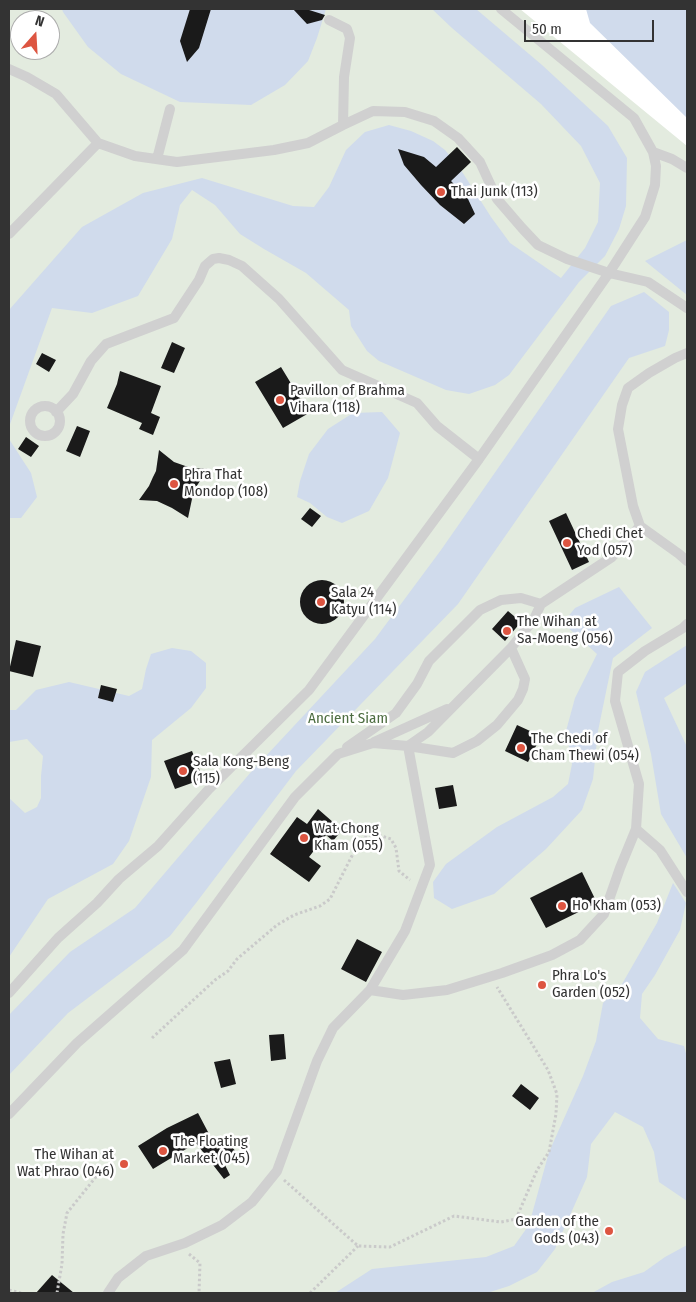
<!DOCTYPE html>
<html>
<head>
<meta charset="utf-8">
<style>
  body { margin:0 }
  #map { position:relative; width:696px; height:1302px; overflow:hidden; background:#fff; font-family:"Fira Sans Condensed",sans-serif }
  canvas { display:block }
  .frame { position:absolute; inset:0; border:10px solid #333; pointer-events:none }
  .north { position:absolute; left:10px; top:10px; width:50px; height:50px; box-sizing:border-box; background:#fff; border:1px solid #adadad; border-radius:50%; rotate:19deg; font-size:14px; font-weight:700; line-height:20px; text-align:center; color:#333 }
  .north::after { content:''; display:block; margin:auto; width:18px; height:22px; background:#dd5541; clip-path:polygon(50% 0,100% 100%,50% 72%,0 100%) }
  .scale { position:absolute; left:524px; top:20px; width:130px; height:22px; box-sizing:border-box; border:2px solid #333; border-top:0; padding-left:6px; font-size:15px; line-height:18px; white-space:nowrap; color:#333; -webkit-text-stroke:4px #fff; paint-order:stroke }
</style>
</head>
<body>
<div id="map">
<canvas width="696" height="1302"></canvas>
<div class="frame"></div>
<div class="north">N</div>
<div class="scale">50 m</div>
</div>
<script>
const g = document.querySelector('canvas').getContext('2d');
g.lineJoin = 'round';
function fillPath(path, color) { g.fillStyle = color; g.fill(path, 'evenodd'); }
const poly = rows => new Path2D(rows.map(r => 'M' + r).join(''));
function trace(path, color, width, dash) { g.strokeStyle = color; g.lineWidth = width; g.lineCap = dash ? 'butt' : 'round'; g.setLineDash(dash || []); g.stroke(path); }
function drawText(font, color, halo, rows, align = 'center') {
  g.font = font + ' "Fira Sans Condensed",sans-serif'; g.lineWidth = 5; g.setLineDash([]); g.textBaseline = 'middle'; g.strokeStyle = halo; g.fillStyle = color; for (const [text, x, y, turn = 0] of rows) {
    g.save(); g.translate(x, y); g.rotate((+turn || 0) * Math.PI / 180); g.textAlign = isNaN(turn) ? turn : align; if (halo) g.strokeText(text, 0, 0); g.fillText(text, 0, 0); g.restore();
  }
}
fillPath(poly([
  [9,9,520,9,687,146,687,1293,9,1293],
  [20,20,50,20,50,50,20,50]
]), '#e3ebdf');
fillPath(poly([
  [62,9,326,9,317,38,308,61,285,85,251,105,180,102,121,74,88,47,63,12],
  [432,9,476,9,542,65,608,126,627,158,626,206,619,229,605,256,579,282,509,375,495,385,469,394,446,390,379,361,367,351,351,326,349,310,306,273,264,249,240,234,215,205,192,190,180,205,172,239,138,296,92,313,52,308,9,427,9,310,82,227,143,193,202,178,293,206,314,207,329,187,346,150,365,132,389,125,411,131,433,141,445,150,459,167,491,217,510,243,561,278,585,248,598,222,600,183,581,146,541,104,452,28],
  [586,9,687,9,687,118,590,23],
  [687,240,687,295,645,261],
  [644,292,669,312,669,330,665,346,629,358,458,604,296,771,196,903,170,936,68,1013,9,1075,9,1015,70,952,135,908,251,772,375,639,441,550,611,306],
  [382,412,400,433,388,478,369,511,342,523,327,517,310,503,297,497,300,481,309,454,328,429,353,413],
  [9,439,31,473,37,497,21,518,9,518],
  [619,587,652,628,613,658,598,731,593,779,582,810,546,849,494,894,452,909,434,898,433,882,446,864,497,827,553,797,568,784,572,764,566,731,575,698,597,654,563,623,575,608],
  [687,645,687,683,664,698,687,747,687,858,661,814,651,754,636,692,645,672],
  [172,648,191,651,206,663,206,688,191,708,152,740,151,777,129,841,113,864,48,899,9,957,9,798,25,813,37,807,41,798,41,776,43,756,27,739,9,742,9,710,16,710,36,690,69,682,129,696,142,689,146,669,151,654],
  [673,883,686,903,680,930,655,975,642,994,640,1018,658,1039,684,1046,687,1057,687,1201,659,1182,654,1152,643,1127,615,1112,591,1144,587,1177,555,1249,537,1272,509,1286,487,1293,335,1293,372,1269,486,1257,514,1246,529,1225,549,1152,583,1076,596,1041,603,1003,622,984,657,923],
  [687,1245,687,1293,592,1293,612,1282,644,1272,665,1257]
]), '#d0dbec');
fillPath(poly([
  [190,9,211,9,199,48,187,62,180,41],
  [293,9,306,9,325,15,322,20,307,24],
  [457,147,471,162,451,181,468,199,475,214,464,224,440,205,421,185,404,165,398,149,424,157,436,167],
  [172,342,185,348,174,373,161,368],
  [42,353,56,360,49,372,36,364],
  [281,367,309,413,283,428,255,382],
  [120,371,161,386,151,413,160,417,153,435,139,429,142,423,107,408,117,384],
  [77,426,90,431,80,457,66,451],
  [26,437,39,446,31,457,18,449],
  [159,450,174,462,191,468,208,469,196,487,192,499,188,518,172,508,157,501,139,500,149,486,153,477,156,471],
  [310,508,321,516,312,527,301,519],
  [566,513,589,562,572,570,549,521],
  '300 602a22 22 0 1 1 44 0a22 22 0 1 1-44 0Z',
  [508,611,521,622,505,641,492,629],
  [16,640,41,646,33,677,9,671],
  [101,685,117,689,113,702,98,698],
  [517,725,541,736,528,762,505,751],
  [192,751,203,779,175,789,164,761],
  [453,785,457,806,439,809,435,788],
  [318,809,342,830,333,841,326,835,309,857,321,866,309,882,270,854,297,817,307,824],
  [582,872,597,903,546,928,530,898],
  [357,939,382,952,366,982,341,969],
  [284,1034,286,1059,271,1061,269,1035],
  [230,1059,236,1084,221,1088,214,1062],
  [521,1084,539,1098,530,1110,512,1096],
  [198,1113,217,1149,227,1141,237,1153,224,1163,230,1175,224,1179,196,1143,153,1169,138,1146,167,1128],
  [52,1275,74,1293,36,1293]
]), '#1a1a1a');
trace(poly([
  [152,1038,215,980,228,971,237,959,277,925,294,915,320,906,330,899,360,840,364,837,375,834,391,839,396,848,399,871,410,880],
  [284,1180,358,1246,390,1247,454,1216,501,1222,516,1219,537,1170,549,1152,556,1114,557,1094,548,1070,497,987],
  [189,1254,200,1263,199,1293],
  [9,1290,21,1293],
  [57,1293,62,1264,63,1234,67,1213,103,1168],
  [310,1293,358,1246]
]), '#cacaca', 3, [2.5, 2.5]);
trace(poly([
  [329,20,347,29,350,38,344,77,343,125],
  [9,69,27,77,56,94,98,143,135,156,177,162,274,150,308,143,343,125,373,111,405,112,434,121,458,138,480,162,497,199,522,228,538,245,567,259,609,273,648,282,687,308],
  [653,152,672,159,687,168],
  [157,159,170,109],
  [9,234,98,143],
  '30 421a15 15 0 1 1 30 0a15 15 0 1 1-30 0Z',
  [56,412,73,394,91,361,106,344,174,318,199,280,205,266,213,259,219,258,229,260,242,266,279,299,342,370,417,403,437,426,479,459],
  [640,526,679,554,687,561],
  [374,742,447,709],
  [408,746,428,732,511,648,534,619,541,604,612,557,640,526,633,506,618,429,622,405,628,388,649,373,675,358,687,353],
  [347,747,396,713,417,684,429,661,480,610,501,600,521,598,541,604],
  [636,829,660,850,687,892],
  [370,990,403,995,447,990,502,973,552,955,580,940,604,914,620,868,636,829,639,784,615,701,618,672,645,651,683,628,687,624],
  [9,993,58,938,97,903,119,879,158,846,209,789,309,690,479,459,609,273,645,217,655,185,656,166,653,152,634,118,501,9],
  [9,1114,77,1043,183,950,295,797,338,754,373,743,408,746,453,753,477,741,497,725,518,700,523,689,525,679,511,648],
  [108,1293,118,1278,146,1256,185,1243,222,1225,252,1202,277,1171,317,1061,333,1028,370,990,405,931,430,865,408,746]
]), '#d0d0d0', 10);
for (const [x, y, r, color] of [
  [441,192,5,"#dd5541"],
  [280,400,5,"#dd5541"],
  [174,484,5,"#dd5541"],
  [567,543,5,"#dd5541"],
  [321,602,5,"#dd5541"],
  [507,631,5,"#dd5541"],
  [521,748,5,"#dd5541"],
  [183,771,5,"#dd5541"],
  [304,838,5,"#dd5541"],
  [562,906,5,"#dd5541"],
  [542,985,5,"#dd5541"],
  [163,1151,5,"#dd5541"],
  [124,1164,5,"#dd5541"],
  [609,1231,5,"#dd5541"]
]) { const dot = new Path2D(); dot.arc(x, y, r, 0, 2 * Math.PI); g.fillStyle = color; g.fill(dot); trace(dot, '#fff', 2); }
drawText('15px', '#333', '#fff', [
  ["Thai Junk (113)",451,192],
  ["Pavillon of Brahma",290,391],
  ["Vihara (118)",290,408],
  ["Phra That",184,475],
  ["Mondop (108)",184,492],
  ["Chedi Chet",577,534],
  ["Yod (057)",577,551],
  ["Sala 24",331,593],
  ["Katyu (114)",331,610],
  ["The Wihan at",517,622],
  ["Sa-Moeng (056)",517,639],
  ["The Chedi of",531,739],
  ["Cham Thewi (054)",531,756],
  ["Sala Kong-Beng",193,762],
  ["(115)",193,779],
  ["Wat Chong",314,829],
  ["Kham (055)",314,846],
  ["Ho Kham (053)",572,906],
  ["Phra Lo's",552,976],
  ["Garden (052)",552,993],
  ["The Floating",173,1142],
  ["Market (045)",173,1159],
  ["The Wihan at",114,1155,"right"],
  ["Wat Phrao (046)",114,1172,"right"],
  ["Garden of the",599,1222,"right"],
  ["Gods (043)",599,1239,"right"]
], 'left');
drawText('15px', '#4d6d41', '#fff', [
  ["Ancient Siam",348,719]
]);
</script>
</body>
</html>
